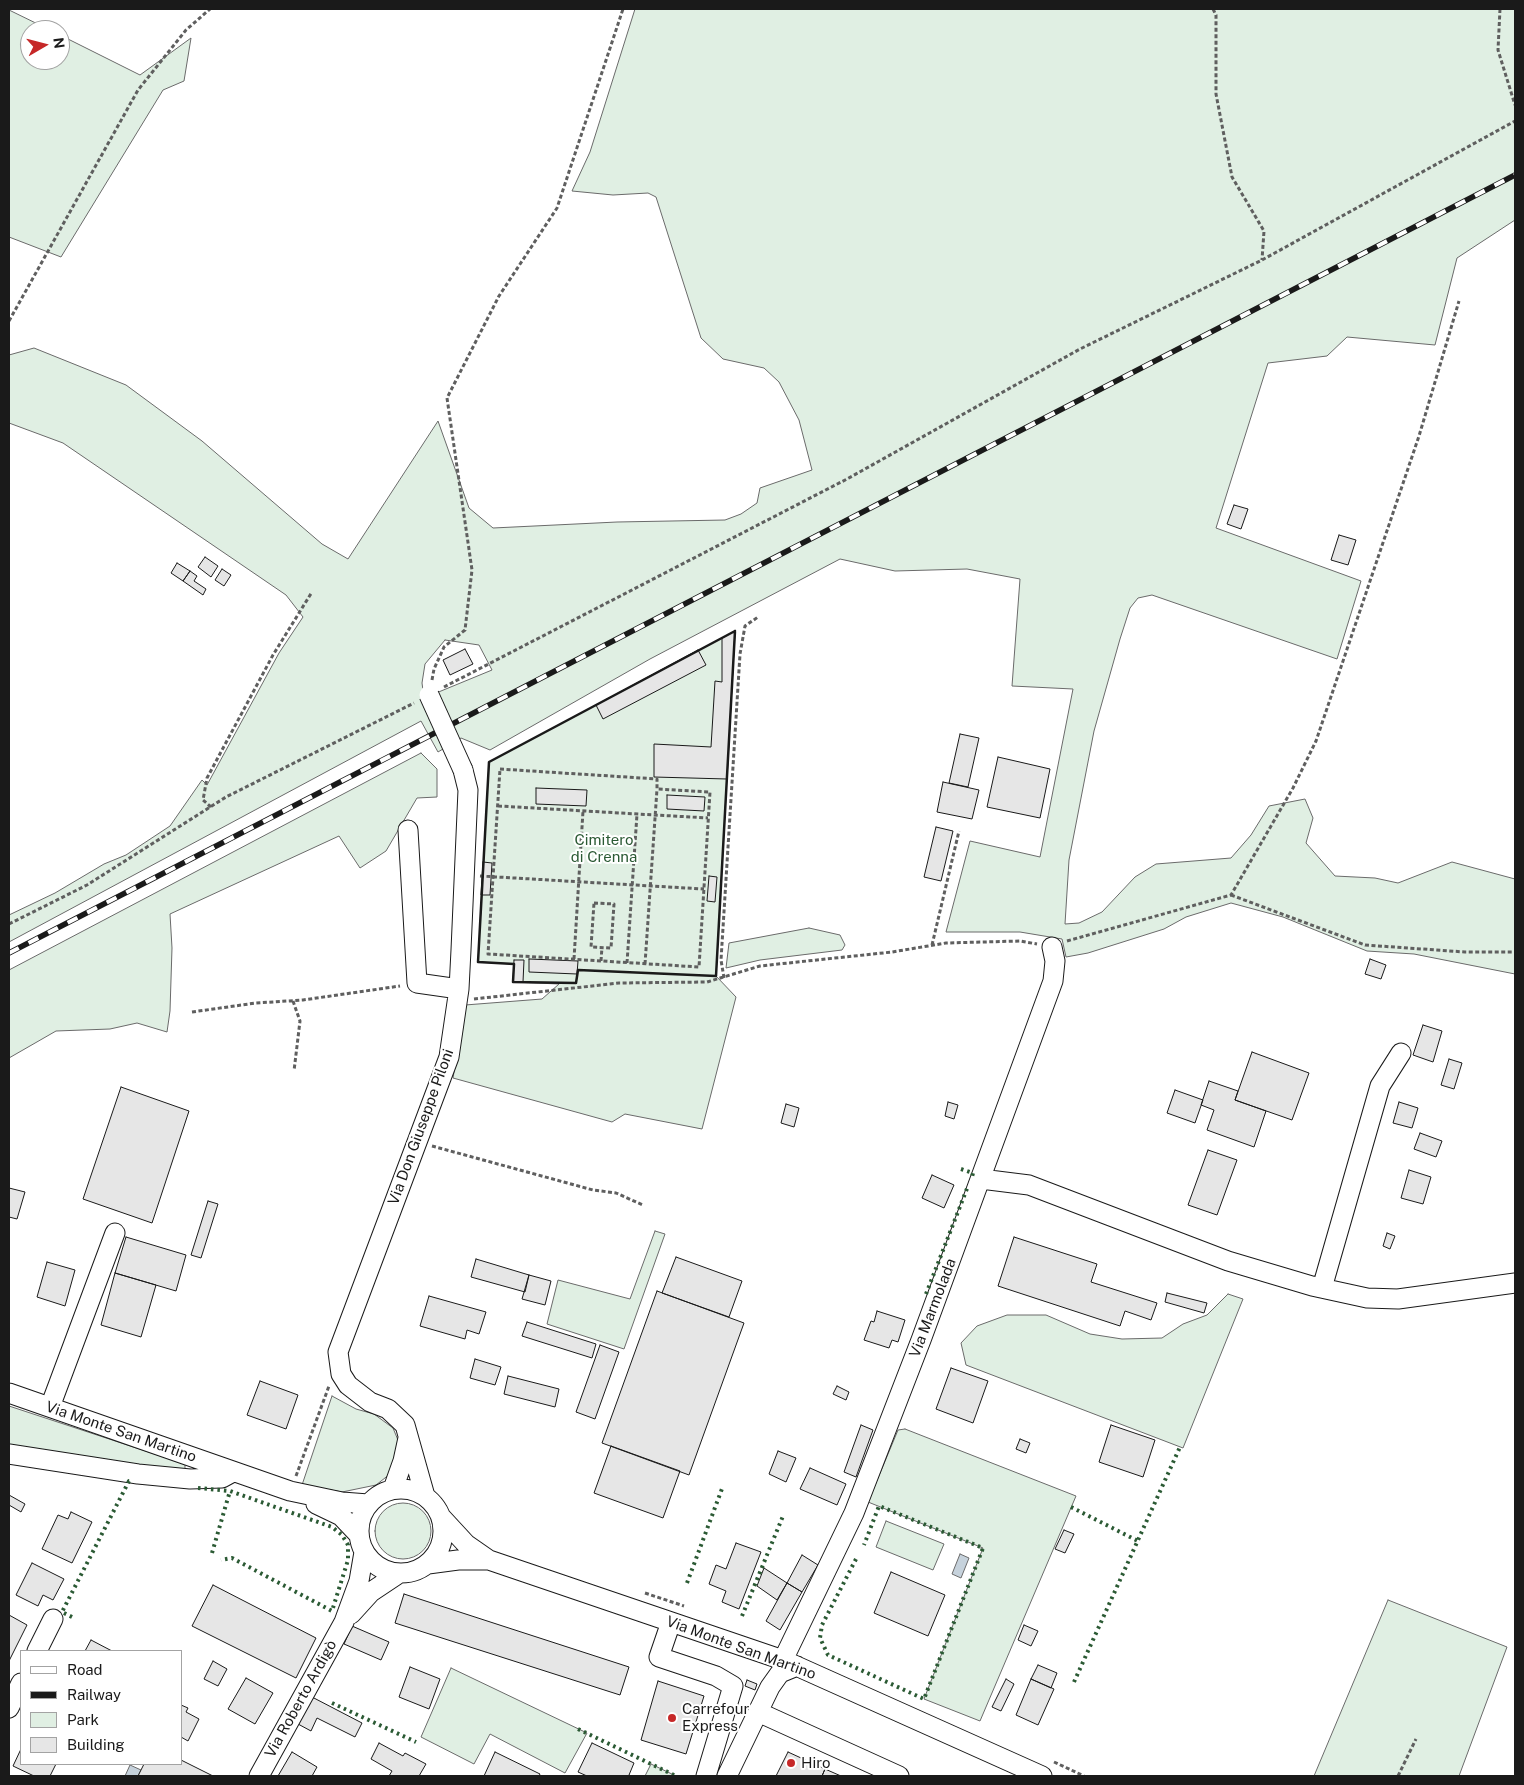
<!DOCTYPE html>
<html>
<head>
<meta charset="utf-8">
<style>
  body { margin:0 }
  #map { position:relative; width:1524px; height:1785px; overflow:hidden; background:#fff; font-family:"Public Sans",sans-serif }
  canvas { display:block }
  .frame { position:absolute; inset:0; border:10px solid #1a1a1a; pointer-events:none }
  .legend { position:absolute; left:20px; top:1650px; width:162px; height:115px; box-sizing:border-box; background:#fff; border:1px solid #a3a3a3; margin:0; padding:6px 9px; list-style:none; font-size:15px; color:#1a1a1a }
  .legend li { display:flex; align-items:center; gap:10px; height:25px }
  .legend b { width:25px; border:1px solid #a3a3a3 }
  .north { position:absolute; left:20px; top:20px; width:50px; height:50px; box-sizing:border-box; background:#fff; border:1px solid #a3a3a3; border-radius:50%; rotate:82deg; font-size:14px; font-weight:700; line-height:20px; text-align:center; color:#1a1a1a }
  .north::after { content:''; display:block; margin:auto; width:18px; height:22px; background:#c62828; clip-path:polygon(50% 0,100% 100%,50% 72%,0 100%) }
</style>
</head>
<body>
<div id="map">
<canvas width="1524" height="1785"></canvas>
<div class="frame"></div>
<ul class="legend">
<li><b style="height:6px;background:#fff"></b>Road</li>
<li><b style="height:6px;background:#1a1a1a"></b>Railway</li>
<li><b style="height:14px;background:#e0efe3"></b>Park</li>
<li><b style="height:14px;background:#e6e6e6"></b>Building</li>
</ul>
<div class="north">N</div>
</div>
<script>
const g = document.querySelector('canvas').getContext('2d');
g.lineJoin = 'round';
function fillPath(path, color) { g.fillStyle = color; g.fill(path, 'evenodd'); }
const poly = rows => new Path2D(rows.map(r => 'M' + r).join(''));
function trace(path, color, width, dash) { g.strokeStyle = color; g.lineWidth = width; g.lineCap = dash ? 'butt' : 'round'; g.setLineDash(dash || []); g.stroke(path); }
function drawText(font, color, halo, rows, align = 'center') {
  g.font = font + ' "Public Sans",sans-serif'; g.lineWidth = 4; g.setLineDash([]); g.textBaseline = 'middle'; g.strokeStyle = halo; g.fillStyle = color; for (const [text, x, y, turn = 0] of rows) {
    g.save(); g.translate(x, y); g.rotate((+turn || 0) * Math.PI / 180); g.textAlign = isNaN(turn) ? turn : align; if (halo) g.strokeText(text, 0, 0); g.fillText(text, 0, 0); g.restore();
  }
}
const green = poly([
  [635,9,1515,9,1515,220,1457,258,1435,345,1347,337,1327,356,1268,363,1216,528,1361,581,1337,659,1152,595,1138,598,1130,608,1120,639,1094,731,1069,860,1065,924,1079,923,1102,912,1135,877,1156,864,1231,858,1251,835,1269,806,1305,799,1313,818,1306,843,1335,876,1375,878,1398,883,1452,862,1515,879,1515,974,1414,954,1367,951,1283,917,1231,903,1186,917,1164,929,1088,953,1066,957,1062,939,1020,932,946,932,970,841,1040,857,1073,689,1012,686,1020,579,967,569,895,571,840,559,650,659,490,750,461,738,438,752,421,721,9,942,9,915,55,893,104,864,126,855,170,826,202,780,207,785,279,653,303,617,286,595,63,443,9,423,9,355,34,348,126,385,202,441,322,544,348,559,438,421,469,508,493,528,617,522,725,520,741,514,757,503,760,488,812,470,799,420,779,382,764,368,723,359,701,338,656,197,648,193,613,195,572,191,590,152,635,9],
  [445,640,479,645,492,670,424,698,422,683,425,664,445,640],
  [9,10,50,30,30,30,30,60,60,60,60,35,140,75,191,38,184,81,163,90,61,257,9,237,9,10],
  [735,631,716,976,736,997,702,1129,625,1114,612,1122,453,1078,465,1005,542,999,559,984,513,982,514,964,478,962,489,762,735,631],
  [421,753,437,769,437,797,417,798,386,851,360,868,339,836,170,914,172,948,170,1011,167,1032,137,1023,110,1029,56,1031,9,1058,9,970,421,753],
  [809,928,840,935,845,945,842,950,760,960,726,968,729,943,809,928],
  [655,1231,665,1234,624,1349,547,1324,558,1280,630,1299,655,1231],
  [1228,1294,1243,1299,1183,1448,966,1365,961,1343,977,1326,1007,1315,1046,1315,1090,1334,1122,1339,1162,1338,1183,1324,1207,1315,1228,1294],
  [332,1396,356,1409,374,1414,393,1428,400,1445,390,1474,376,1485,342,1492,302,1485,332,1396],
  [9,1406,185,1464,185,1468,181,1473,9,1449,9,1406],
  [905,1429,1076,1496,980,1721,924,1699,983,1548,868,1502,898,1430,905,1429],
  '375 1531a28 28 0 1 1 56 0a28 28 0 1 1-56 0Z',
  [886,1521,944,1544,933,1570,876,1547,886,1521],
  [1388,1600,1507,1647,1459,1776,1314,1776,1388,1600],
  [451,1668,587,1733,565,1773,490,1734,474,1764,421,1737,451,1668],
  [651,1764,676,1776,645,1776,651,1764]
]);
fillPath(green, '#e0efe3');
trace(green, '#6a6a6a', 1);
const water = poly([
  [960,1554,969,1558,961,1578,952,1574,960,1554],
  [130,1765,141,1770,138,1776,125,1776,130,1765]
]);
fillPath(water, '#c6d2dc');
trace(water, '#6a6a6a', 1);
const building = poly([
  [1234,505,1248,509,1241,529,1227,524,1234,505],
  [1339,535,1356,540,1348,565,1331,560,1339,535],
  [205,557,218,566,211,577,198,567,205,557],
  [177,563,190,571,183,581,171,573,177,563],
  [222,569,231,575,224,586,215,580,222,569],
  [190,571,197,576,194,581,206,589,203,595,183,581,190,571],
  [735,631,727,779,654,777,654,744,711,747,715,681,722,682,722,638,735,631],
  [465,649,473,664,450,675,443,660,465,649],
  [698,650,706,665,603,719,596,705,698,650],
  [960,734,979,738,968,787,949,783,960,734],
  [998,757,1050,769,1040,818,987,807,998,757],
  [943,782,979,790,972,819,937,812,943,782],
  [536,788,587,790,586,806,536,804,536,788],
  [667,795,705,797,704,811,667,809,667,795],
  [936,827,953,831,941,881,924,877,936,827],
  [483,862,492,863,490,895,481,895,483,862],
  [709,876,717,877,715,902,707,901,709,876],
  [529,959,578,961,577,974,529,972,529,959],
  [1370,959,1386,965,1381,979,1365,974,1370,959],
  [514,960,524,960,523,982,513,982,514,960],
  [1423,1025,1442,1031,1433,1062,1413,1055,1423,1025],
  [1252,1052,1309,1073,1292,1120,1235,1100,1252,1052],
  [1449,1059,1462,1063,1454,1089,1441,1085,1449,1059],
  [1209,1081,1238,1091,1235,1100,1266,1111,1254,1147,1207,1130,1214,1110,1201,1105,1209,1081],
  [121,1087,189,1111,152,1223,83,1199,121,1087],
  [1175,1090,1203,1100,1195,1123,1167,1113,1175,1090],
  [948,1102,958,1105,954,1119,945,1116,948,1102],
  [1399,1102,1418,1108,1412,1128,1393,1123,1399,1102],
  [786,1104,799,1108,794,1127,781,1123,786,1104],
  [1420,1133,1442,1141,1436,1157,1414,1149,1420,1133],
  [1208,1150,1237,1160,1217,1215,1188,1205,1208,1150],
  [1409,1170,1431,1177,1423,1204,1401,1198,1409,1170],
  [932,1175,954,1185,944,1208,922,1198,932,1175],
  [9,1188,25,1192,17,1219,9,1217,9,1188],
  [208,1201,218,1204,201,1258,191,1255,208,1201],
  [1387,1233,1395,1236,1390,1249,1383,1246,1387,1233],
  [126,1237,186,1255,176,1291,115,1273,126,1237],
  [1014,1237,1097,1264,1091,1282,1157,1303,1151,1320,1125,1311,1120,1326,998,1286,1014,1237],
  [676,1257,742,1281,729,1317,662,1293,676,1257],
  [476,1259,529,1275,525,1292,471,1277,476,1259],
  [47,1262,75,1270,65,1306,37,1297,47,1262],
  [115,1273,156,1285,141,1337,101,1325,115,1273],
  [529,1275,551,1281,545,1305,522,1299,529,1275],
  [657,1291,744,1323,689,1475,602,1443,657,1291],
  [1167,1293,1207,1303,1204,1313,1165,1302,1167,1293],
  [429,1296,486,1312,479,1334,467,1330,465,1339,420,1326,429,1296],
  [877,1311,905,1320,898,1342,892,1340,889,1348,864,1340,871,1321,874,1322,877,1311],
  [527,1322,596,1344,592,1358,522,1336,527,1322],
  [600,1345,619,1352,595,1419,576,1412,600,1345],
  [475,1359,501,1367,495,1385,470,1378,475,1359],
  [951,1368,988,1381,973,1423,936,1409,951,1368],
  [508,1376,559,1389,555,1407,504,1394,508,1376],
  [260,1381,298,1395,286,1429,247,1415,260,1381],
  [837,1386,849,1392,846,1400,833,1394,837,1386],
  [861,1425,873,1430,856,1477,844,1472,861,1425],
  [1111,1425,1155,1440,1143,1477,1099,1462,1111,1425],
  [1020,1439,1030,1443,1026,1453,1016,1449,1020,1439],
  [611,1446,680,1471,663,1518,594,1493,611,1446],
  [778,1451,796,1458,786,1482,769,1474,778,1451],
  [810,1468,846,1484,837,1505,800,1489,810,1468],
  [9,1495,25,1504,21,1512,9,1505,9,1495],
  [71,1512,92,1522,72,1563,42,1549,58,1515,68,1519,71,1512],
  [1064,1530,1074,1534,1065,1553,1055,1549,1064,1530],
  [736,1543,761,1552,739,1609,722,1602,726,1591,709,1584,716,1565,726,1569,736,1543],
  [802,1555,818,1565,802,1592,787,1583,802,1555],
  [32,1563,64,1579,53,1600,43,1595,38,1606,16,1595,32,1563],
  [764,1568,787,1583,777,1600,757,1586,764,1568],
  [891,1572,945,1595,928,1636,874,1613,891,1572],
  [787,1583,802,1592,780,1630,766,1621,787,1583],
  [213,1585,316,1638,296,1678,192,1626,213,1585],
  [404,1594,629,1667,620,1695,395,1623,404,1594],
  [9,1615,27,1625,9,1661,9,1615],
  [1024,1625,1038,1631,1031,1646,1018,1640,1024,1625],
  [352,1626,389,1642,381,1660,344,1644,352,1626],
  [91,1640,112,1651,85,1651,91,1640],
  [213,1661,227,1669,218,1686,204,1679,213,1661],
  [1038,1665,1057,1673,1051,1688,1031,1679,1038,1665],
  [410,1667,440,1679,429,1709,399,1697,410,1667],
  [246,1678,273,1693,255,1724,228,1709,246,1678],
  [1006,1679,1014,1684,1001,1711,992,1707,1006,1679],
  [1031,1679,1054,1689,1038,1725,1016,1715,1031,1679],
  [747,1680,757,1684,755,1690,745,1686,747,1680],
  [658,1681,704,1696,686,1754,641,1740,658,1681],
  [312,1697,362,1723,355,1737,317,1718,311,1731,298,1724,312,1697],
  [181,1705,188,1708,186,1712,199,1719,188,1741,181,1737,181,1705],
  [379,1743,403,1756,405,1753,426,1764,419,1776,389,1776,392,1771,371,1759,379,1743],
  [592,1743,634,1763,629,1775,632,1776,587,1776,578,1772,592,1743],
  [21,1749,21,1764,56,1764,50,1776,34,1776,13,1766,21,1749],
  [292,1752,317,1767,312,1776,278,1776,292,1752],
  [495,1752,540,1774,539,1776,484,1776,495,1752],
  [788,1752,825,1769,822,1776,776,1776,788,1752],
  [181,1760,213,1776,138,1776,144,1764,181,1764,181,1760],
  [825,1769,841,1776,822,1776,825,1769]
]);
fillPath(building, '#e6e6e6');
trace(building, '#1a1a1a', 1);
const minor = poly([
  [408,830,417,983,459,989],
  [981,1179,1029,1185,1228,1261,1312,1286,1367,1298,1398,1299,1515,1283],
  [1322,1288,1380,1086,1401,1053],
  [9,1393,290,1491,342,1502,368,1504],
  [50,1407,115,1233],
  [9,1454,138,1474,190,1479,222,1478,233,1472],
  '359 1531a42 42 0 1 1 84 0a42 42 0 1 1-84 0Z',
  [393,1489,403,1461,408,1438],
  [425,1496,405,1425,388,1409,370,1402,348,1385,341,1374,338,1352,449,1057,459,989,461,950,468,790,463,770],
  [316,1504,341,1516,359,1535],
  [442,1518,466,1544,489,1560,783,1660,1042,1776],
  [428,1564,458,1560,489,1560],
  [351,1614,371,1592,398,1574],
  [671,1622,659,1657,716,1676,733,1686,706,1776],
  [37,1651,53,1619],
  [783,1660,854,1513,921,1340,1053,981,1055,961,1052,947],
  [9,1708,21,1683],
  [758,1712,899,1776],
  [259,1776,344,1622,359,1581,364,1552],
  [727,1776,770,1687,780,1673,797,1666]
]);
trace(minor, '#1a1a1a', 21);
trace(poly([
  [1213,9,1216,15,1216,94,1232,177,1264,231,1262,260],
  [1500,9,1498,50,1515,105],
  [9,321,138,90,186,30,210,9],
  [432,680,434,669,444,647,465,630,472,570,447,398,499,296,557,208,623,9],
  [444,687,847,479,1080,349,1262,260,1515,121],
  [500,769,657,779,657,789,710,792,699,967,488,954,500,769],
  [498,806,708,818],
  [211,807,203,800,207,778,273,655,312,592],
  [480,876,704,889],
  [1231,895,1365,945,1465,952,1515,952],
  [594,903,614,904,611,948,591,947,594,903],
  [9,924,87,885,226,797,414,703],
  [1067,941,1231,895,1293,788,1316,741,1419,436,1459,301],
  [932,945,959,831],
  [574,959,583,811],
  [601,961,602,947],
  [627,963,637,814],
  [645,964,657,789],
  [724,978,721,960,740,654,745,626,758,617],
  [474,999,619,983,707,982,760,966,892,952,946,943,1020,941,1037,944],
  [293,1001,300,1021,294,1071],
  [192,1012,256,1003,303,1000,400,986],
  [432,1146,593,1190,616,1193,643,1205],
  [296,1476,329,1386],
  [645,1593,684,1606],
  [1054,1762,1084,1776],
  [1398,1776,1416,1739]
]), '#5f5f5f', 3, [4, 2.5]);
trace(minor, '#fff', 19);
const rail = poly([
  [9,953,1515,175]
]);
trace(rail, '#1a1a1a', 5.5);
trace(rail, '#fff', 4, [11]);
const minorBridge = poly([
  [429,695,463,770]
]);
trace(minorBridge, '#1a1a1a', 21, []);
trace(minorBridge, '#fff', 19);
trace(poly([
  [961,1169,973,1173,972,1177],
  [926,1294,968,1186],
  [198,1488,230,1491,332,1527,342,1535,348,1545,348,1560,332,1611,232,1558,221,1560],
  [1071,1507,1138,1541],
  [212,1553,230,1491],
  [856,1559,822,1625,820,1638,828,1655,924,1699,983,1548,879,1506,864,1545],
  [687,1583,723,1486],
  [742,1616,783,1516],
  [72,1617,62,1612,129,1481,131,1481],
  [1074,1682,1180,1447],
  [332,1703,416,1742],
  [578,1729,676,1776]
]), '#2b5a34', 4, [2.5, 4]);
trace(poly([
  [735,631,716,976,578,970,576,983,513,982,514,964,478,962,489,762,735,631]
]), '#1a1a1a', 2.5);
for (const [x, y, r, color] of [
  [672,1718,5,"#c62828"],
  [791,1763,5,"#c62828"]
]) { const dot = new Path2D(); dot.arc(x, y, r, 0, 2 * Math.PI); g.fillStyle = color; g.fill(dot); trace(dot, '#fff', 2); }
drawText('15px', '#2b5a34', '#fff', [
  ["Cimitero",604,840],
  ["di Crenna",604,857]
]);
drawText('15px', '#1a1a1a', '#fff', [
  ["Via Don Giuseppe Piloni",421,1127,-70],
  ["Via Marmolada",933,1308,-69],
  ["Via Monte San Martino",121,1432,19],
  ["Via Monte San Martino",741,1648,20],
  ["Via Roberto Ardigò",301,1699,-61]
]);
drawText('15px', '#1a1a1a', '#fff', [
  ["Carrefour",682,1709],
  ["Express",682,1726],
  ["Hiro",801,1763]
], 'left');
</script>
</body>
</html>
